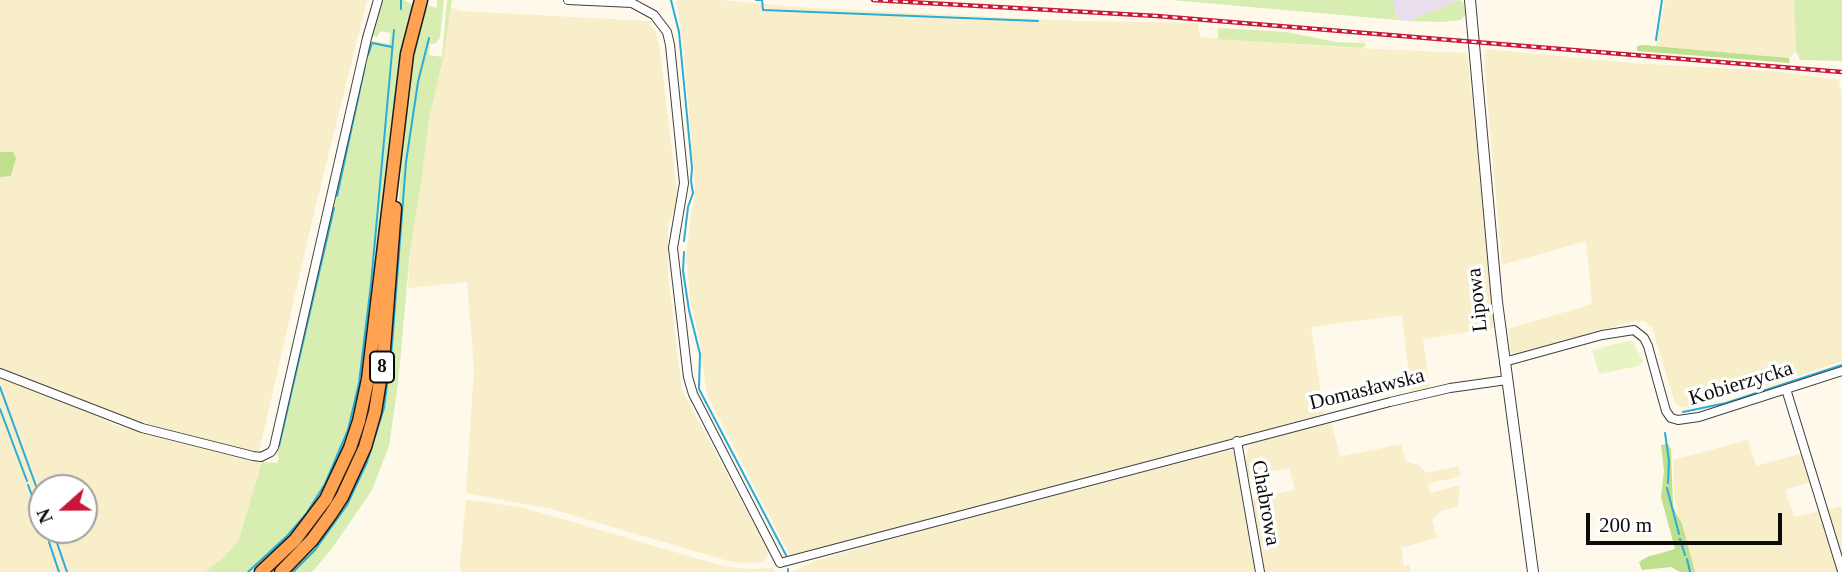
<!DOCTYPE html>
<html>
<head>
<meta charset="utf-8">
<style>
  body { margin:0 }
  #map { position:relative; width:1842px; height:572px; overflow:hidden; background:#fff9eb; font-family:Georgia,serif }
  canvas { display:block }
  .north { position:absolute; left:28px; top:474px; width:70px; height:70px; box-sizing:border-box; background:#fff; border:2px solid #9e9e9e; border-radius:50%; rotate:249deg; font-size:19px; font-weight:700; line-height:28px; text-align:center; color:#0c0c0c }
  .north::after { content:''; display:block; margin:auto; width:24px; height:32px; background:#c91737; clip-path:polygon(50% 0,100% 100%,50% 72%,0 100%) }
  .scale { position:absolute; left:1586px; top:513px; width:196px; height:32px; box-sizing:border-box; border:4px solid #0c0c0c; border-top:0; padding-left:9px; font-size:21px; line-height:24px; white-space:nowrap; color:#0c0c0c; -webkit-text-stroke:5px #fff; paint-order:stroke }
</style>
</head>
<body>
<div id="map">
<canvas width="1842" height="572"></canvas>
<div class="north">N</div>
<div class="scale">200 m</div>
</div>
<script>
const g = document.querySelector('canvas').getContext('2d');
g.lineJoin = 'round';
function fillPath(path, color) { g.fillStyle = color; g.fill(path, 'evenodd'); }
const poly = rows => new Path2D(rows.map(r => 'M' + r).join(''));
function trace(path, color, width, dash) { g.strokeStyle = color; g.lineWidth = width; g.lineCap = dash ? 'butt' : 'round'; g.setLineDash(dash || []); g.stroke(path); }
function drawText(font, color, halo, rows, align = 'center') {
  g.font = font + ' Georgia,serif'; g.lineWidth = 7; g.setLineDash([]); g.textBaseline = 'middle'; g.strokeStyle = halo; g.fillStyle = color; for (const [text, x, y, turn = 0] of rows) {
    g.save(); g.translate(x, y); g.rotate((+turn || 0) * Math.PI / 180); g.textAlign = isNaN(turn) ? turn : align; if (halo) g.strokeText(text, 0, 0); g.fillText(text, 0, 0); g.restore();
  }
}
fillPath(poly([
  [1385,0,1457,0,1457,1,1409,21,1398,20,1394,10]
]), '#e9dfec');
fillPath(poly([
  [0,0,367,0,315,208,259,452,241,450,117,415,0,368,0,177,11,176,12,152,0,152],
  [678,0,720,0,811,8,1080,21,1198,23,1200,37,1334,47,1467,53,1496,327,1423,339,1430,389,1411,393,1402,315,1311,327,1324,414,790,556,707,395,699,338,690,299,686,253,695,191,688,100,682,37,676,3],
  [1665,0,1794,0,1796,51,1789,58,1656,46],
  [450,8,463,11,647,21,655,30,659,44,677,191,675,207,668,225,668,276,682,390,768,551,767,557,763,562,738,563,725,560,551,509,466,493,474,368,467,282,408,288,410,252,422,177,429,119,443,59],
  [1486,49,1632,63,1773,71,1839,80,1842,99,1842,361,1773,385,1690,408,1681,407,1675,403,1652,327,1644,321,1630,322,1518,354,1511,353,1508,329,1592,304,1586,241,1502,265,1484,62],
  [0,377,61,399,115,425,262,462,238,542,222,559,205,572,0,572],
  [42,488,84,488,84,530,42,530],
  [1331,421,1340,457,1401,444,1406,462,1419,465,1426,473,1459,466,1460,476,1428,484,1430,493,1460,485,1458,506,1441,511,1432,519,1437,538,1401,548,1404,566,1409,565,1411,572,1263,572,1250,499,1295,490,1289,468,1246,476,1245,459,1248,450,1253,442],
  [1748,440,1756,466,1803,453,1812,481,1785,490,1794,517,1842,506,1842,572,1693,572,1687,556,1674,496,1673,460],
  [1229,450,1234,452,1255,572,792,572,815,561,884,541],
  [466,500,521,507,723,566,751,569,773,568,776,572,461,572,460,561]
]), '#f8eec9');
fillPath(poly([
  [382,0,404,0,413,5,399,71,362,376,355,413,347,439,335,470,318,499,296,529,279,548,251,572,205,572,222,559,238,542,262,462,277,463,279,459,276,450,369,43,372,41,389,44,391,33,381,31,377,37,371,35],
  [437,0,444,0,440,38,435,44,430,44,429,55,442,57,447,0,452,0,443,59,429,119,422,177,410,252,398,384,389,446,372,490,331,550,312,572,288,572,363,465,393,297,401,167,410,77,417,36,428,5,437,8],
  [1171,0,1385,0,1394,1,1394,10,1398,20],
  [1459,0,1463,2,1466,14,1461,20,1441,22,1409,21],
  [1794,0,1842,0,1842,61,1800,60,1796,51],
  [1218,28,1287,32,1336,42,1365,43,1365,47,1361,48,1218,39]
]), '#d8edb1');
fillPath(poly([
  [1643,45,1789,58,1790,63,1637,51,1637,46],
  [0,152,13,152,16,158,11,176,0,177],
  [1668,444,1671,449,1673,507,1682,524,1695,572,1680,572,1671,567,1642,570,1639,562,1647,557,1675,549,1661,497,1664,471,1661,445]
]), '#bee08f');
fillPath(poly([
  [1628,341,1633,342,1643,361,1639,366,1599,374,1592,350]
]), '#e9f4c4');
trace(poly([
  [671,0,679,32,692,168,691,181,693,193,688,207,684,241],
  [756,0,762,0,763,10,1038,21],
  [401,9,401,0],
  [1656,40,1662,0],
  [368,55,372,43,392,47],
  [337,196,365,66],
  [684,252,683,271,689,310,700,354,699,389,787,557],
  [0,387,36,486],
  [0,409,27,481],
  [1683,412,1726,403,1842,365],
  [1665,433,1669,461,1668,483],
  [279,446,334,208],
  [28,485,42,522],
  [1667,488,1679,534],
  [39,492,42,501],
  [45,530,47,536],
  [52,530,53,530],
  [55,537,67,572],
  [1680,539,1685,555],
  [49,542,59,572],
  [1687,559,1690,572],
  [788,569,788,572],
  [248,572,287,536,306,514,325,484,348,430,359,383,371,284,394,30],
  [293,572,315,550,347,505,367,462,384,408,392,345,406,162,418,82,429,38]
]), '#2aacda', 2);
const minor = poly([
  [568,0,632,3,654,15,667,32,670,45,684,183,673,248,688,377,693,394,780,563,1390,402,1450,388,1507,380],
  [1504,362,1602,335,1634,330,1644,338,1648,346,1666,411,1671,418,1678,420,1699,417,1842,371],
  [0,373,142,428,253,456,261,457,271,452,274,447,367,38,378,0],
  [1786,389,1842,571],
  [1237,441,1260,572]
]);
const tertiary = poly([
  [1470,0,1497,302,1533,572]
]);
const trunk = poly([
  [261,572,295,540,326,499,350,448,359,421,368,379,407,54,421,0],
  [281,572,312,540,331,514,342,497,365,447,375,412,383,362,395,208]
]);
trace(minor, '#3f3f3f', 10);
trace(tertiary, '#3f3f3f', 12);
trace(trunk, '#1d1d1d', 15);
trace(minor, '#fff', 8);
trace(tertiary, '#fff', 10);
trace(trunk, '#ffa252', 12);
const rail = poly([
  [873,0,1157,16,1842,72]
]);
trace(rail, '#c91737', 4.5);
trace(rail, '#fff', 2, [5]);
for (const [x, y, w] of [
  [382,367,24]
]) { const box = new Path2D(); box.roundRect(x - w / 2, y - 15.5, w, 31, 5); g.fillStyle = '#fff'; g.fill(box); trace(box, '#0c0c0c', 2); }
drawText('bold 19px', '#0c0c0c', null, [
  ["8",382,367]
]);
drawText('21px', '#0c0c0c', '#fff', [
  ["Lipowa",1478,300,-96],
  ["Kobierzycka",1741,384,-17],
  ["Domasławska",1367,390,-14],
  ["Chabrowa",1265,503,80]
]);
</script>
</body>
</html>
